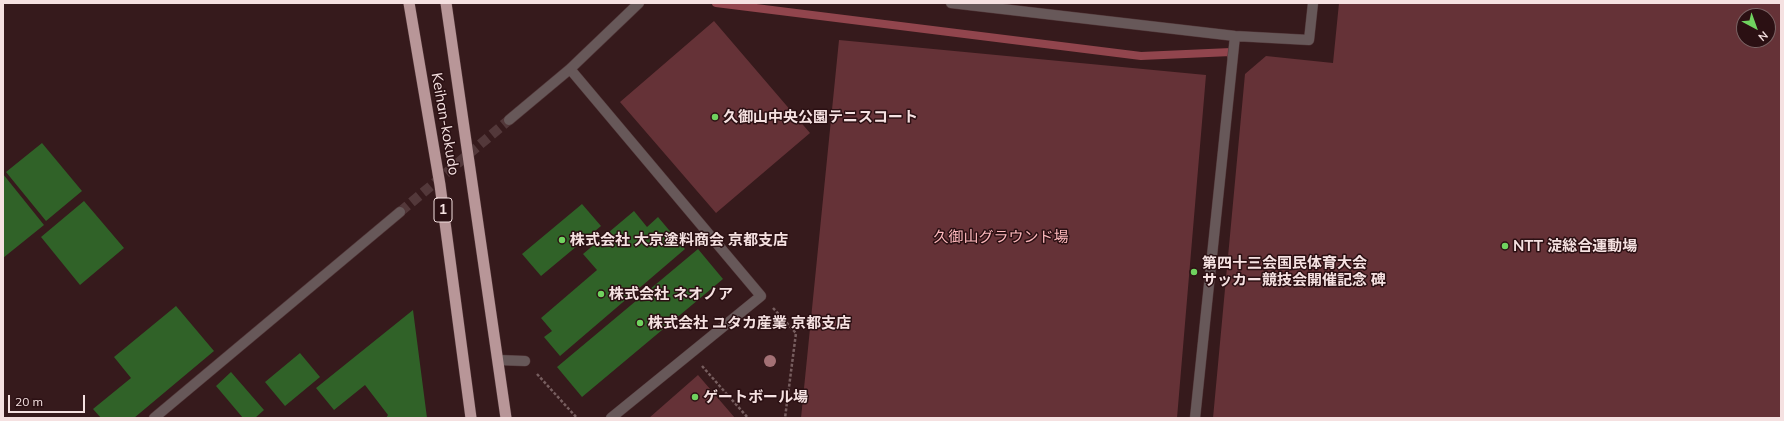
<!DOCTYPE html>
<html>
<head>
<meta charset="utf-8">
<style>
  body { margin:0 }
  #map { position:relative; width:1784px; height:421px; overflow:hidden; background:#361a1c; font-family:Mulish,sans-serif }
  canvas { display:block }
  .frame { position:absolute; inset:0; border:4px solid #f5e1e1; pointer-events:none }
  .north { position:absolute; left:1736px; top:8px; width:40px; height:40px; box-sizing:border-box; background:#2b1013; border:1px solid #7c6465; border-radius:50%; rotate:139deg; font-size:11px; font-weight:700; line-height:16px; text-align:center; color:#f5e1e1 }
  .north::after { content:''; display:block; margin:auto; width:14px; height:18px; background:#70d35f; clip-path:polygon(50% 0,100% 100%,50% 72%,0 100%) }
  .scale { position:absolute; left:8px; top:395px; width:77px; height:18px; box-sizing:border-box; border:2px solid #f5e1e1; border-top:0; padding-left:5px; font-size:12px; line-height:14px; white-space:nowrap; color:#f5e1e1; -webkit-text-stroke:3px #2b1013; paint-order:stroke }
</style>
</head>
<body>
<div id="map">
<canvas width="1784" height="421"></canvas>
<div class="frame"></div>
<div class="north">N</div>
<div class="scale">20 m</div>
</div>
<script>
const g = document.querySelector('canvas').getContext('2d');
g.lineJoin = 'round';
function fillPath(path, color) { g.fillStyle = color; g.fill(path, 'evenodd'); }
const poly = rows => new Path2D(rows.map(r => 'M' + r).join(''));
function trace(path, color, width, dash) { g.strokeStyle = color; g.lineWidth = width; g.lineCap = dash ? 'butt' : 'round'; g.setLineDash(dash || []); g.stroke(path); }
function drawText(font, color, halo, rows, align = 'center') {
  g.font = font + ' Mulish,"Noto Sans JP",sans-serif'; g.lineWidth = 3; g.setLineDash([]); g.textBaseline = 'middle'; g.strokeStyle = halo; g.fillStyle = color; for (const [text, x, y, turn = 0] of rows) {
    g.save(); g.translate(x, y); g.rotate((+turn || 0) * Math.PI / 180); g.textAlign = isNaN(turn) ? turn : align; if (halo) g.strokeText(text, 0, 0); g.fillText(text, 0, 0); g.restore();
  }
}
fillPath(poly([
  [1339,3,1781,3,1781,418,1213,418,1245,74,1266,56,1333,63],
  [1744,16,1768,16,1768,40,1744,40],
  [714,21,810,133,716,213,620,102],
  [839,40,1206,75,1177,418,801,418],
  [698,375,735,418,649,418]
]), '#653237');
trace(poly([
  [716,3,1141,56,1231,52,1231,58]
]), '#91454d', 8);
fillPath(poly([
  [42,143,82,191,46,221,6,172],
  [3,174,44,225,3,258],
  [84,201,124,248,80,285,41,237],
  [582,204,601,226,541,276,522,254],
  [634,211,647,227,658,217,685,249,560,356,544,337,552,331,541,318,597,270,583,254],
  [698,249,723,279,582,397,557,367],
  [176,306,214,351,134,418,101,418,93,409,131,378,114,357],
  [413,310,427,418,386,418,388,415,365,385,334,410,316,388],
  [300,353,320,377,285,406,265,382],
  [231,372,264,410,255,418,243,418,216,386]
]), '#306228');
trace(poly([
  [400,212,509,120]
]), '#53383a', 10, [10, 5]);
const minor = poly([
  [951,3,1235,36,1309,40,1313,3],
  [570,69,761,296,611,418],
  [509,120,570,69,639,3],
  [498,360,525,361],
  [154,418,400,212],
  [1195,418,1235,36]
]);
const trunk = poly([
  [409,3,440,185,471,418],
  [446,3,506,418]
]);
trace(minor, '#513638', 11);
trace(trunk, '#513638', 12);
trace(poly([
  [773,308,796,333,785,418],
  [702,366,748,418],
  [537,374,577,418]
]), '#775e5f', 2.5, [3, 2]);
trace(minor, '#675859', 10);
trace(trunk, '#b89698', 11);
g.fillStyle = '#a47175';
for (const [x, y] of [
  [770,361]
]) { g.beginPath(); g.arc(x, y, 6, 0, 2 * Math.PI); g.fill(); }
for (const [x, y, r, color] of [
  [715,117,4,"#70d35f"],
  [562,240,4,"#70d35f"],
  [1505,246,4,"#70d35f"],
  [1194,272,4,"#70d35f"],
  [601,294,4,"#70d35f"],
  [640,323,4,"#70d35f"],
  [695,397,4,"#70d35f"]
]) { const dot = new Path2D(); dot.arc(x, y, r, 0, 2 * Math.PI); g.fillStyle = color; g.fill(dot); trace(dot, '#2b1013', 1.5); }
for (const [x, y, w] of [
  [443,210,18]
]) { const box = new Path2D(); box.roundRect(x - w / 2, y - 12, w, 24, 3); g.fillStyle = '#2b1013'; g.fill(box); trace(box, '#f5e1e1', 1); }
drawText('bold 14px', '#f5e1e1', null, [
  ["1",443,210]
]);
drawText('bold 15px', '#f5e1e1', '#2b1013', [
  ["久御山中央公園テニスコート",723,117],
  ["株式会社 大京塗料商会 京都支店",570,240],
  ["NTT 淀総合運動場",1513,246],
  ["第四十三会国民体育大会",1202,263],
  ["サッカー競技会開催記念 碑",1202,280],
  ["株式会社 ネオノア",609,294],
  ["株式会社 ユタカ産業 京都支店",648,323],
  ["ゲートボール場",703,397]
], 'left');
drawText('15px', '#f5e1e1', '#2b1013', [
  ["Keihan-kokudo",445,124,80]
]);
drawText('15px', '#feb9bd', '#2b1013', [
  ["久御山グラウンド場",1001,237]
]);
</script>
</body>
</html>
